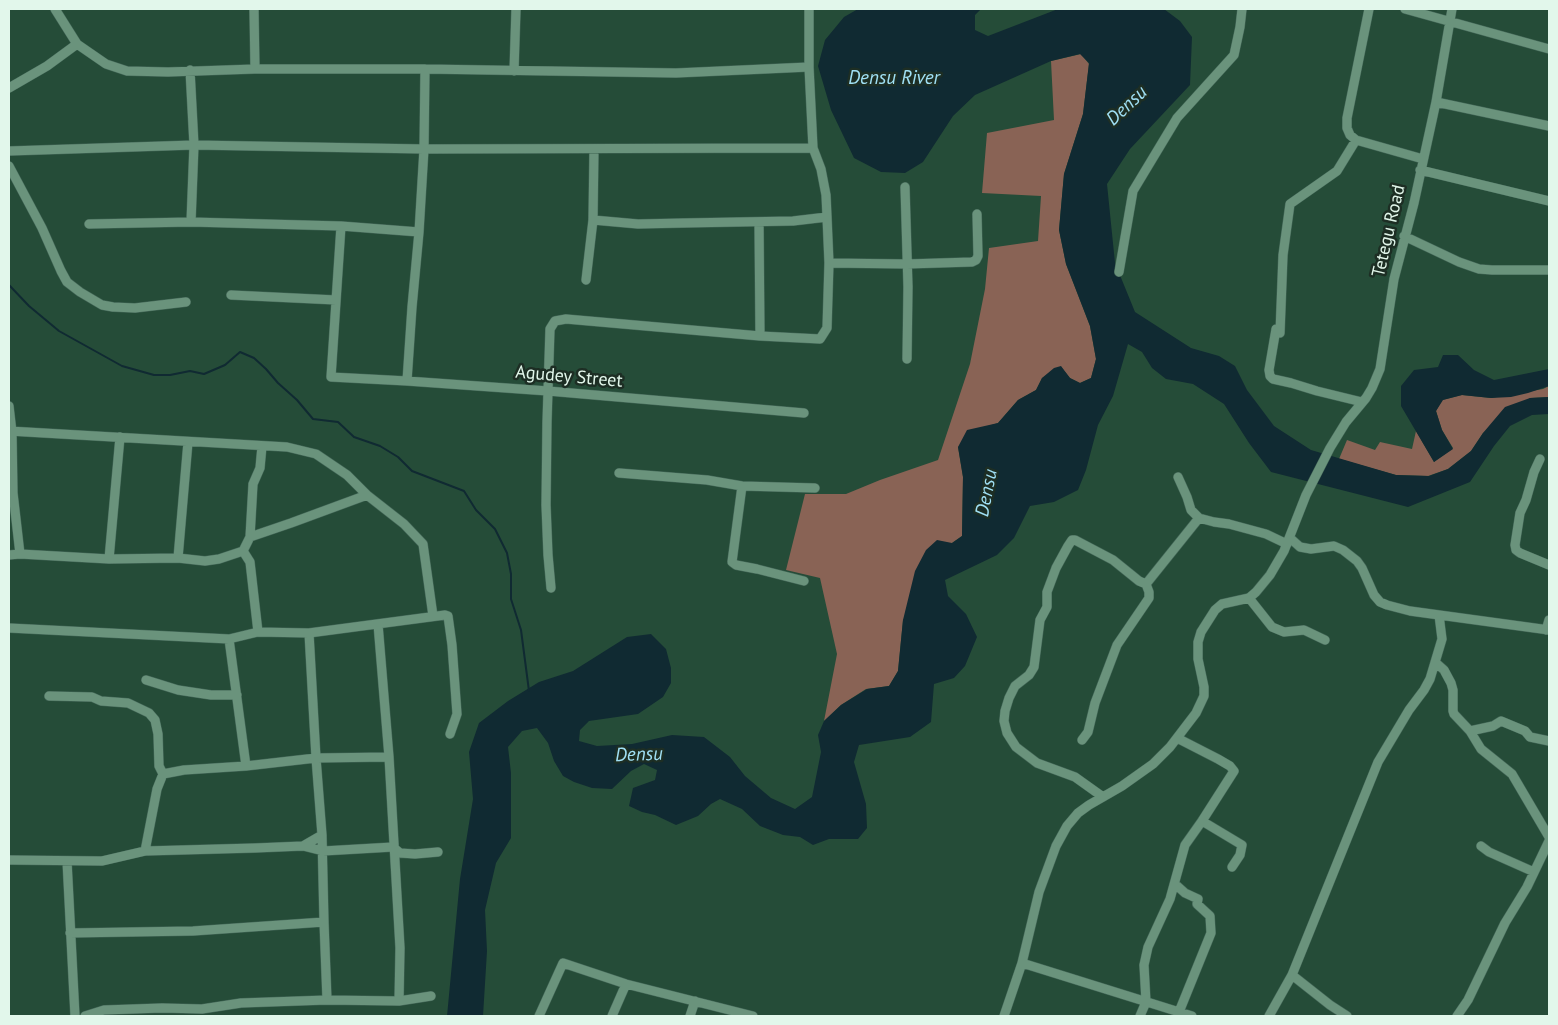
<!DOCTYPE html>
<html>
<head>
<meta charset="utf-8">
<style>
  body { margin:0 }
  #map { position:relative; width:1558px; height:1025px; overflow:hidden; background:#254c38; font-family:"PT Sans",sans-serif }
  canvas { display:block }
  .frame { position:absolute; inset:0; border:10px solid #e2f7eb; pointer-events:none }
</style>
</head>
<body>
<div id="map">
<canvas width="1558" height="1025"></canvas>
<div class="frame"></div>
</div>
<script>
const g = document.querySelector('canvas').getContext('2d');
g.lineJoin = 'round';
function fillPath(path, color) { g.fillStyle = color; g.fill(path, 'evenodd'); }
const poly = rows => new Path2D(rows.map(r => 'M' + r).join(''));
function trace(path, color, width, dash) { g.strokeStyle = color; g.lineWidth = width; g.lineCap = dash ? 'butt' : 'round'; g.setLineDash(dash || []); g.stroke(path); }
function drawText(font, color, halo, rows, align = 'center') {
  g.font = font + ' "PT Sans",sans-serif'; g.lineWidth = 5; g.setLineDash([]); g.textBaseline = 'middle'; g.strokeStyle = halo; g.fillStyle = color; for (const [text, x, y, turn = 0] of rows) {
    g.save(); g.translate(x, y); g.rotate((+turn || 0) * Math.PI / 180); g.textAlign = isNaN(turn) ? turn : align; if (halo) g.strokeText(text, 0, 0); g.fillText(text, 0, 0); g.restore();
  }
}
fillPath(poly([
  [1081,54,1089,64,1083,114,1064,174,1059,230,1066,264,1090,326,1096,359,1091,378,1080,383,1070,378,1061,367,1042,378,1036,390,1018,400,998,423,985,427,958,447,963,477,962,536,952,543,903,620,898,671,889,686,866,689,841,705,824,721,837,654,820,578,786,570,805,494,846,494,880,480,938,460,970,364,985,289,989,248,1038,241,1041,196,982,193,987,133,1054,120,1051,61],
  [1549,386,1549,397,1530,398,1483,433,1471,451,1448,469,1428,476,1396,475,1339,459,1347,440,1375,450,1380,442,1412,449,1416,431,1434,462,1453,448,1442,430,1436,411,1442,400,1462,395,1491,398,1543,389]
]), '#896355');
fillPath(poly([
  [858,9,981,9,975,15,975,30,988,36,1058,9,1164,9,1180,21,1192,37,1190,85,1130,149,1107,184,1115,263,1135,312,1191,348,1219,356,1235,366,1247,390,1274,426,1311,450,1396,475,1429,476,1448,469,1471,451,1483,433,1505,407,1530,398,1549,397,1549,414,1532,415,1510,426,1494,446,1470,482,1408,507,1271,472,1249,443,1224,404,1193,384,1166,379,1152,368,1142,352,1128,344,1113,396,1098,425,1086,470,1078,490,1054,502,1030,506,1014,538,997,555,945,580,948,596,966,614,977,637,965,666,954,678,934,684,931,722,910,737,859,745,854,762,866,804,867,828,858,839,829,839,813,845,800,837,783,835,760,826,742,809,720,799,711,804,698,816,676,825,655,815,642,812,629,806,633,788,655,780,657,770,644,764,631,771,612,789,592,788,574,782,563,776,554,761,548,743,537,728,522,731,508,747,511,773,511,838,496,863,485,910,487,951,483,1016,447,1016,460,879,473,799,469,752,479,723,508,701,539,682,573,671,627,637,651,634,666,649,671,668,671,683,663,697,638,714,589,721,580,730,579,741,597,746,632,744,672,735,704,737,730,757,745,776,771,798,795,809,812,797,821,752,818,735,824,721,841,705,867,689,889,686,898,671,903,620,915,571,926,550,937,540,952,543,962,536,963,477,958,447,967,430,998,423,1018,400,1036,390,1042,378,1054,368,1061,366,1070,378,1080,383,1091,378,1096,359,1090,326,1066,264,1059,230,1064,174,1083,114,1089,63,1080,54,1051,61,975,95,953,116,923,162,905,173,881,172,854,158,831,110,818,66,825,40,844,17],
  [1443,355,1458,355,1474,370,1494,380,1549,369,1549,386,1528,393,1511,397,1491,398,1462,395,1443,400,1436,411,1442,430,1453,449,1434,462,1401,406,1401,386,1414,370,1438,367]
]), '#102a32');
trace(poly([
  [9,285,29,306,59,331,122,366,154,375,170,375,190,371,204,374,225,365,240,352,254,358,266,369,278,383,297,400,313,419,338,422,354,437,380,446,398,457,412,471,464,491,476,510,495,529,507,553,511,574,511,599,521,630,529,691]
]), '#102a32', 2);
const street = poly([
  [55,9,77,44,106,64,127,71,168,72,255,69,425,69,676,73,809,67],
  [254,9,255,69],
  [1369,9,1347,118,1347,128,1350,135,1356,140,1423,159],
  [1405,9,1549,49],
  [190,70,194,145,191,222],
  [514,71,516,9],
  [9,88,47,66,77,44],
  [1436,102,1549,126],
  [9,151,194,145,424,149,813,148],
  [9,166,42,228,61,271,67,282,80,292,102,305,113,307,135,308,186,302],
  [1420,170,1549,201],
  [905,187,908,287,907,359],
  [593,220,638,224,684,223,793,221,827,217],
  [759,222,760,336],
  [89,224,191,222,341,226,419,232],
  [341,226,331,377,407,381,548,391,804,413],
  [1404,236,1459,262,1479,269,1492,270,1549,270],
  [829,263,907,264,972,262,976,260,978,256,977,214],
  [1119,272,1133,191,1177,118,1234,55,1240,27,1242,9],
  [586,280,593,220,594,149],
  [231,295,336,300],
  [1276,329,1269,370,1270,376,1273,379,1291,383,1317,391,1362,402],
  [1280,333,1283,255,1290,204,1337,171,1356,140],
  [407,381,412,307,419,232,424,149,425,69],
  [9,406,12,432,13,493,20,554],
  [9,431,287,447,316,454,347,475,367,495,404,524,423,544,433,616],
  [1540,459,1534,472,1526,500,1520,513,1515,545,1516,550,1520,553,1549,565],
  [619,473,707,480,742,486,815,488],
  [1178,477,1187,497,1191,510,1199,518,1214,522,1229,524,1266,534,1287,544],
  [742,486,732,562,736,565,757,569,804,581],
  [250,537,291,523,367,495],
  [1290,538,1300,547,1311,549,1334,546,1343,550,1357,561,1362,568,1374,595,1380,602,1387,605,1410,611,1549,630],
  [243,551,250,562,258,632],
  [9,555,20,554,109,559,178,558,205,561,219,559,243,551,250,537,253,484,260,468,262,446],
  [178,558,188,442],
  [109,559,120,437],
  [1146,584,1199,518],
  [551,588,548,555,546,505,547,422,550,329,555,321,566,319,760,336,820,339,827,328,829,263,827,217,826,195,821,169,813,148,809,67,809,9],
  [1249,598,1272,627,1284,632,1304,630,1325,640],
  [9,628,229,639,258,632,309,633,445,615,448,616,452,645,457,714,450,734],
  [1546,630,1549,620],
  [309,633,316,758,322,835,324,922,327,1000],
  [229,639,246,766],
  [1435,662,1444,670,1451,683,1453,690,1453,711,1454,714,1470,731,1481,749,1512,774,1549,837],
  [146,680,178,690,211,695,237,695],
  [49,696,92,697,101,701,128,703,149,713,155,720,158,734,159,766,163,774,157,789,145,851],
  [1470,731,1493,726,1501,721,1525,731,1530,737,1549,741],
  [1082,740,1088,732,1095,703,1117,645,1149,598,1149,592,1146,584,1139,581,1113,560,1075,540,1072,540,1068,546,1056,568,1047,592,1047,607,1040,620,1034,667,1029,675,1015,686,1009,698,1005,711,1004,721,1007,733,1016,747,1037,763,1075,777,1103,797],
  [163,774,184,770,246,766,316,758,389,757],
  [1202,821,1242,845,1240,855,1232,867],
  [303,846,323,851,393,847,400,853,415,854,438,852],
  [1481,846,1489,852,1534,872],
  [9,860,102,861,145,851,255,848,303,846,322,835],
  [67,861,75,1016],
  [1175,884,1185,893,1198,899,1197,904,1210,916,1211,933,1179,1012],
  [70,933,193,931,324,922],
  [1022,963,1192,1016],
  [399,1001,431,996],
  [85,1016,104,1010,162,1008,202,1009,241,1003,327,1000,399,1001,400,948,389,757,378,624],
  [539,1016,563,963,626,984,753,1016],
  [612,1016,626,984],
  [690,1016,695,1001],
  [1004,1016,1022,963,1039,892,1056,846,1067,826,1078,813,1089,805,1122,786,1153,764,1170,747,1196,713,1204,696,1204,687,1198,659,1198,642,1201,632,1215,610,1222,604,1249,598,1256,592,1270,575,1284,551,1306,495,1330,448,1346,422,1366,398,1372,388,1380,369,1394,279,1414,203,1436,102,1452,9],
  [1140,1016,1146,1002,1144,965,1148,947,1170,899,1185,845,1202,821,1234,771,1230,766,1218,759,1177,738],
  [1269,1016,1292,975],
  [1347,1016,1330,1005,1292,975,1378,762,1409,710,1424,690,1430,679,1442,639,1439,615],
  [1457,1016,1468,1000,1505,923,1527,887,1549,841]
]);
trace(street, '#456859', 10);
trace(street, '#6a937c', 9);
drawText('18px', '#e2f7eb', '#1d2e24', [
  ["Tetegu Road",1389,231,-77],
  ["Agudey Street",569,377,5]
]);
drawText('italic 19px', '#a0e0f5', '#1d2e24', [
  ["Densu River",894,79],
  ["Densu",1127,106,-43],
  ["Densu",987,493,-79],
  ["Densu",639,755,-2]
]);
</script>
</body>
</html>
